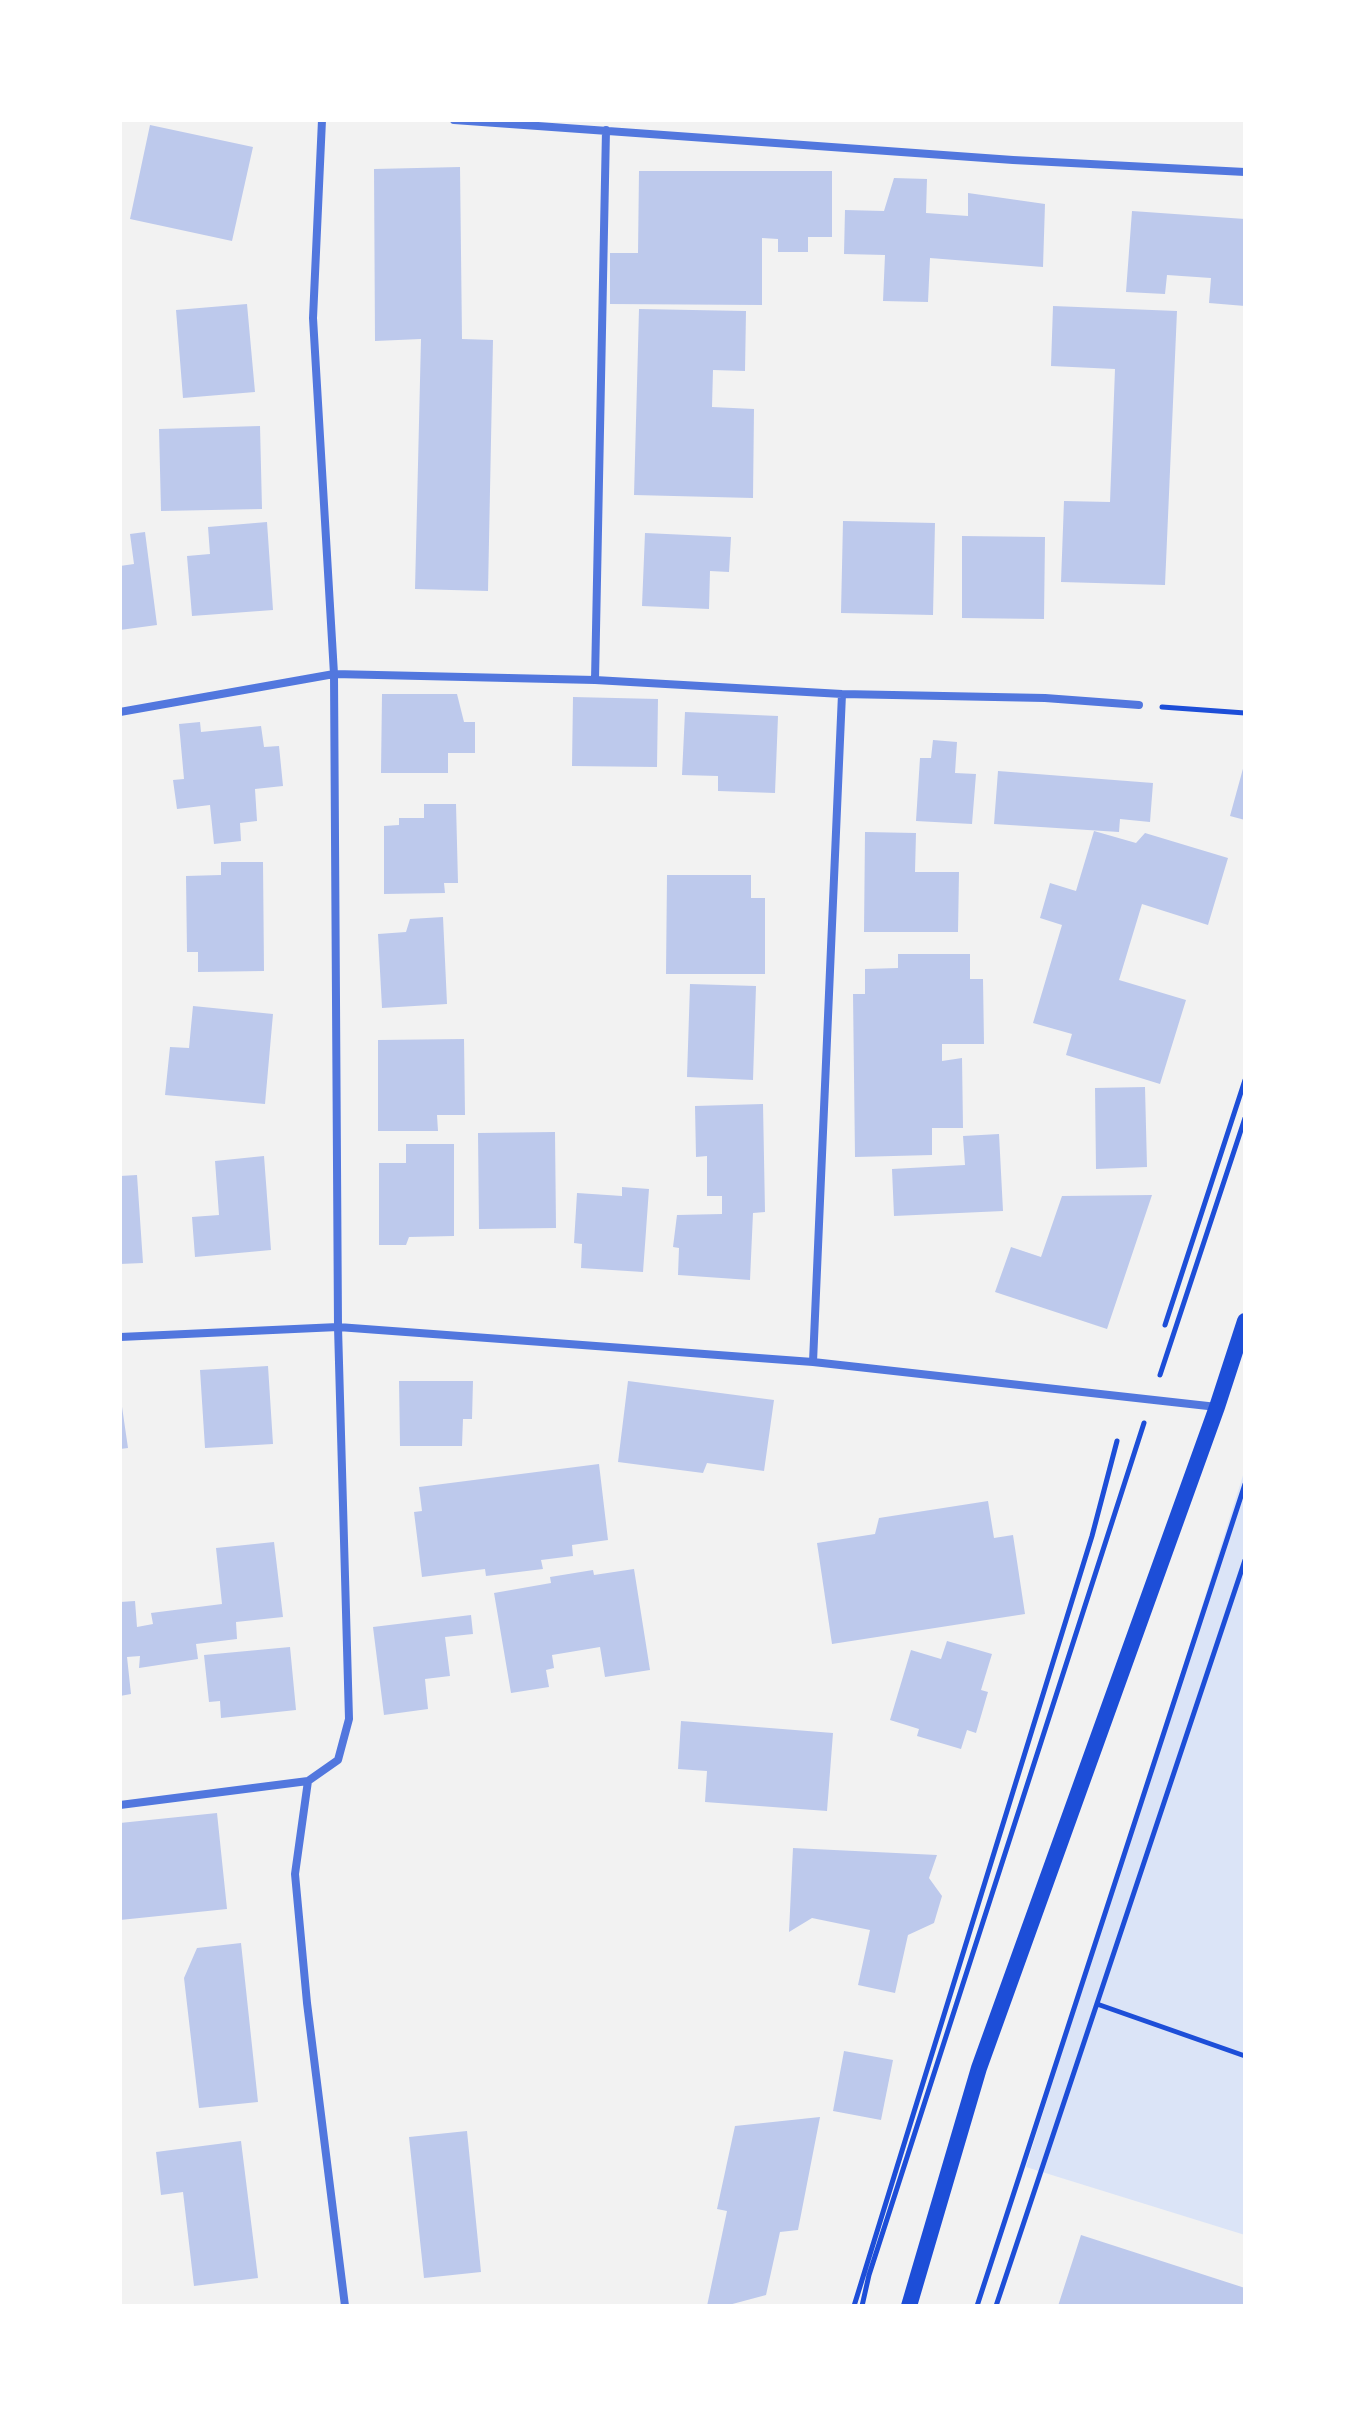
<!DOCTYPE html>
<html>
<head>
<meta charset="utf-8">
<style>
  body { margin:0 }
  #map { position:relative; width:1365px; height:2426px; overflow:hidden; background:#f2f2f2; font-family:"Roboto Condensed",sans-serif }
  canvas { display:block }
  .frame { position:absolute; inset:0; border:122px solid #fff; pointer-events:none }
</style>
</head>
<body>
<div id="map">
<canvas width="1365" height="2426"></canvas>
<div class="frame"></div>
</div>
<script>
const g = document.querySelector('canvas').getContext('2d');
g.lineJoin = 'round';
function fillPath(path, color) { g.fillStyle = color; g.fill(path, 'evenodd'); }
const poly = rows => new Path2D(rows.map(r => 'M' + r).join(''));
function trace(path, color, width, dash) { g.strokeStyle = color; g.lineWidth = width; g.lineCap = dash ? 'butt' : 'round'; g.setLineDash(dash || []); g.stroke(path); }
fillPath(poly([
  [1245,1469,1245,2235,1026,2167]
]), '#dbe4f7');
fillPath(poly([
  [150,125,253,147,232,241,130,219],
  [460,167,462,339,493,340,488,591,415,589,421,339,375,341,374,169],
  [639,171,832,171,832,237,808,237,808,252,778,252,778,239,762,238,762,305,610,304,610,253,638,253],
  [894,178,927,179,926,213,968,216,968,193,1045,204,1043,267,930,258,928,302,883,301,885,255,844,254,845,210,884,211],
  [1132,211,1245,219,1245,306,1209,303,1211,278,1167,275,1165,294,1126,292],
  [247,304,255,392,183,398,176,310],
  [1053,306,1177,311,1165,585,1061,582,1064,501,1110,502,1115,369,1051,366],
  [639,309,746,311,745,371,713,370,712,407,754,409,753,498,634,495],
  [260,426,262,509,161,511,159,429],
  [843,521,935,523,933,615,841,613],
  [267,522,273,610,192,616,187,556,210,554,208,527],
  [145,532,157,625,120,630,120,566,134,564,130,534],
  [645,533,731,537,729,572,710,571,709,609,642,606],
  [962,536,1045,537,1044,619,962,618],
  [382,694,457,694,464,722,475,722,475,753,448,753,448,773,381,773],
  [573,697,658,699,657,767,572,766],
  [685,712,778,716,775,793,718,791,718,776,682,775],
  [200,722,201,732,261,726,264,747,279,746,283,786,255,789,257,821,240,823,241,841,214,844,210,805,177,809,173,780,184,779,179,724],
  [933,740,957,742,955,773,976,774,972,824,916,821,920,758,931,758],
  [1244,765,1245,765,1245,820,1230,816],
  [998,771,1153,783,1150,822,1120,819,1119,832,994,824],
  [424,804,456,804,458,883,444,883,445,893,384,894,384,826,399,825,399,818,424,818],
  [1094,831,1136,843,1145,833,1228,858,1208,925,1142,904,1119,980,1186,1000,1160,1084,1066,1055,1072,1034,1033,1023,1062,925,1040,918,1050,883,1076,891],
  [865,832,916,833,915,872,959,872,958,932,864,932],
  [221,862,263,862,264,971,198,972,198,952,187,952,186,876,221,875],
  [667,875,751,875,751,898,765,898,765,974,666,974],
  [443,917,447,1004,382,1008,378,934,406,932,410,919],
  [898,954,970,954,970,979,983,979,984,1044,942,1044,942,1061,962,1058,963,1128,932,1128,932,1155,855,1157,853,994,865,994,865,969,898,968],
  [690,984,756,986,753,1080,687,1077],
  [193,1006,273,1014,265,1104,165,1095,170,1047,189,1048],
  [464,1039,465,1115,437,1115,438,1131,378,1131,378,1040],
  [1145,1087,1147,1167,1096,1169,1095,1088],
  [763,1104,765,1212,753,1213,750,1280,678,1275,679,1248,673,1247,677,1215,722,1214,722,1196,707,1196,707,1156,696,1157,695,1106],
  [555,1132,556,1228,479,1229,478,1133],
  [999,1134,1003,1211,894,1216,892,1169,965,1165,963,1136],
  [406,1144,454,1144,454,1236,409,1237,406,1245,379,1245,379,1163,406,1163],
  [264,1156,271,1250,195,1257,192,1217,219,1215,215,1161],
  [137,1175,143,1263,120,1264,120,1176],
  [622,1187,649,1189,643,1272,581,1268,582,1244,574,1243,577,1193,622,1196],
  [1152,1195,1107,1329,995,1292,1011,1247,1041,1257,1062,1196],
  [268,1366,273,1444,205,1448,200,1370],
  [399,1381,473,1381,472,1419,463,1419,462,1446,400,1446],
  [628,1381,774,1400,764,1471,707,1463,703,1473,618,1462],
  [120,1393,128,1448,120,1449],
  [599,1464,608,1540,572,1545,573,1556,541,1560,543,1569,486,1576,485,1569,422,1577,414,1512,422,1511,419,1487],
  [988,1501,994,1538,1013,1535,1025,1614,832,1644,817,1543,875,1534,879,1518],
  [274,1542,283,1617,236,1622,237,1639,196,1644,198,1659,139,1668,140,1656,127,1657,131,1694,120,1696,120,1602,135,1601,137,1627,153,1624,151,1613,222,1604,216,1548],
  [634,1569,650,1670,605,1677,600,1647,552,1655,554,1668,546,1670,549,1687,511,1693,494,1593,551,1583,550,1577,593,1570,594,1575],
  [471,1615,473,1634,445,1637,450,1676,425,1679,428,1709,384,1715,373,1627],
  [947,1641,992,1654,981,1690,988,1692,976,1733,967,1730,961,1749,917,1736,919,1729,890,1720,911,1650,941,1659],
  [290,1647,296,1710,221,1718,220,1701,209,1702,204,1655],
  [681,1721,833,1733,827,1811,705,1802,707,1771,678,1769],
  [217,1813,227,1909,120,1920,120,1823],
  [793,1848,937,1855,929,1878,942,1896,934,1923,908,1935,895,1993,858,1985,870,1930,812,1918,789,1932],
  [241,1943,258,2102,199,2108,184,1978,197,1948],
  [844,2051,893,2060,881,2120,833,2111],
  [820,2117,798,2230,780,2232,766,2295,725,2306,707,2306,727,2211,717,2209,735,2126],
  [467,2131,481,2272,424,2278,409,2137],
  [241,2141,258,2278,194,2286,183,2192,161,2195,156,2152],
  [1081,2235,1245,2288,1245,2306,1058,2306]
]), '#bdc9ec');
trace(poly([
  [1162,707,1245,713],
  [1165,1325,1245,1080],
  [1160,1375,1245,1118],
  [1097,2004,1245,2056],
  [854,2306,1092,1536,1117,1441],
  [862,2306,869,2275,1144,1423],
  [977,2306,1245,1484],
  [996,2306,1245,1560]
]), '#1d4ed8', 5);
trace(poly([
  [322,120,313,318,334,674,338,1327,349,1719,338,1760,308,1781,295,1874,307,2003,345,2306],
  [454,120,1013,160,1245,172],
  [595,680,606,130],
  [120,712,334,674,595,680,842,694,1045,698,1139,705],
  [120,1337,338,1327,813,1362,1217,1407],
  [813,1362,842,694],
  [120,1805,308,1781]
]), '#5277de', 8);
trace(poly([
  [909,2306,979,2068,1217,1407,1245,1321]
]), '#1d4ed8', 16);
</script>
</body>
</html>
